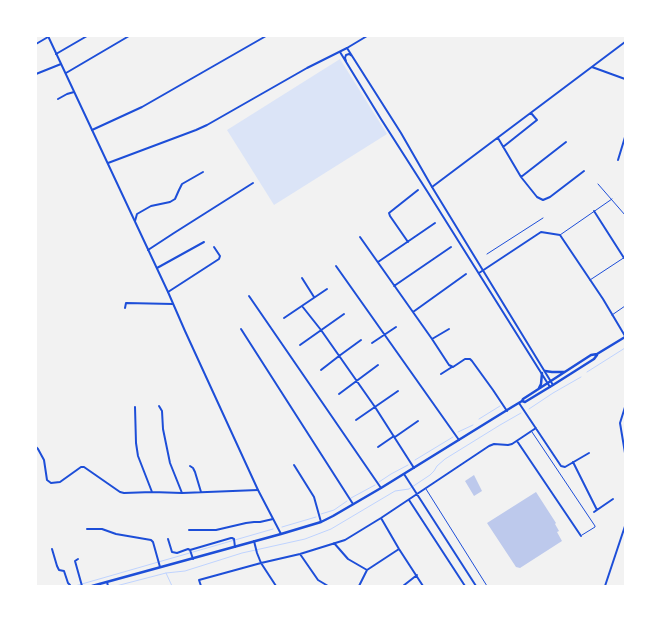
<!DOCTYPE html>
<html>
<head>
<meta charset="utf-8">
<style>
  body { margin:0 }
  #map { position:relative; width:661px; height:622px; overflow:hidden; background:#f2f2f2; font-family:"Source Sans 3",sans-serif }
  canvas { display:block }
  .frame { position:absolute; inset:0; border:37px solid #fff; pointer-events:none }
</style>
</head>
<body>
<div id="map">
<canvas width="661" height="622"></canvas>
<div class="frame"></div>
</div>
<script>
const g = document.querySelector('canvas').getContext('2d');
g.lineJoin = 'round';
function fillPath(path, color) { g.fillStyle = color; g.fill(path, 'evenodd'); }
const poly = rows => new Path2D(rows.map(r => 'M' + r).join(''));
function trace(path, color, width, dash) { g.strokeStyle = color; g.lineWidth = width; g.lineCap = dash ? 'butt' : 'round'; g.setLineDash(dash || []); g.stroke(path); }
fillPath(poly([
  [340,59,387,134,274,205,227,130]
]), '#dbe4f7');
trace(poly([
  [587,372,625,348],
  [529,409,553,393,581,377],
  [479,419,500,406],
  [458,432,473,425],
  [415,460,453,437],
  [379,482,391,474,408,465],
  [351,498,375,485],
  [321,514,334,510,347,501],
  [282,527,316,517],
  [166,573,172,586],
  [75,586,273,529],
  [116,586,166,573,185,571,242,553,305,539,331,529,395,491,409,489,430,475,434,471,437,466,445,459,500,425,521,413]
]), '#bfd3fe', 1);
fillPath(poly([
  [474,475,482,491,474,496,465,481],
  [536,492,556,523,555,524,559,531,557,532,562,541,520,568,516,567,487,523]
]), '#bdc9ec');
trace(poly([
  [598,184,625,215],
  [560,235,612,199],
  [487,254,543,218],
  [590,280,625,257],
  [612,315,625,306],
  [532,432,595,526,595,527,582,535],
  [426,489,487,586]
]), '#1d4ed8', 1);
trace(poly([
  [36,44,48,37],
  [56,54,87,36],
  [592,67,625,79],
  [66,73,129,36],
  [36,74,61,64],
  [58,99,67,94,74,92],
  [92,130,142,107,266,36],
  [498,138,521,177,537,197,543,200,550,197,584,171],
  [503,147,537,120,531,113],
  [618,160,625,137],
  [108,163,196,130,207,125,307,68,347,48,367,36],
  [521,177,566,142],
  [432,187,625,42],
  [594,211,624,258],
  [135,221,137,214,151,206,170,202,175,199,179,190,182,184,203,172],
  [360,237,432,339,449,365,453,367,465,359,470,359,472,361,493,390,507,411],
  [408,242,390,216,389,213,418,190],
  [148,250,174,233,253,183],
  [378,262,435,223],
  [336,266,459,440],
  [157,268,204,242],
  [479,273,541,232,560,235,603,299,625,336],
  [302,278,314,297],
  [394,286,451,247],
  [168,292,219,259,220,256,214,247],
  [249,296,381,488],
  [302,306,321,330,375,407,414,468],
  [125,308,126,303,173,304],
  [413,312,466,274],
  [284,318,327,289],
  [241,329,353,504],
  [432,339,449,329],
  [372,343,396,327],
  [300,345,344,314],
  [321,370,339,356,361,340],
  [441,374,452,367],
  [339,394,378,365],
  [519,403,561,466,565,467,589,453],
  [159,406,162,411,163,429,170,463,182,493],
  [135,407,136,443,138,456,152,492],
  [625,407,620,423,625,453],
  [356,420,398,391],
  [395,437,418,421],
  [517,441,581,536],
  [36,447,38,449,44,460,47,480,51,483,60,482,81,467,84,467,120,492,124,493,152,492,182,493,258,490],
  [378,447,394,436],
  [573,462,597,510],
  [294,465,314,497,321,522],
  [190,466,193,468,195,472,201,492],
  [404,474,476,586],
  [409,500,465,586],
  [594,512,613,499],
  [381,518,399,549,423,586],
  [87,529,102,529,116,534,151,540,153,542,160,567],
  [189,530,216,530,246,523,254,522,260,522,273,519],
  [168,539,172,552,177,553,188,549,190,550,193,559],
  [254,541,257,553,261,563,276,586],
  [334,543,348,559,367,570],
  [52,549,57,566,59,570,64,571,68,583,70,585,70,586],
  [190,550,231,538,232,538,234,539,235,547],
  [300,554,318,580,328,586],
  [78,559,75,561,82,586],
  [107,582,108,586],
  [201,586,199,580,261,563,300,554,345,540,381,518,489,446,494,444,508,445,512,444,536,428],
  [359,586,367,570,399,549],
  [403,586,417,575],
  [605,586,625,526]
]), '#1d4ed8', 2);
trace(poly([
  [48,36,168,292,185,331,258,490,281,534],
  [347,48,401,133,432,187,553,385],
  [340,52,381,119,427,191,550,387],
  [346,61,345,58,346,55,349,54,352,56]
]), '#1d4ed8', 2);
trace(poly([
  [545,371,552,372,564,372],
  [539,388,541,384,542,373],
  [522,401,525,402,553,385,594,359,597,355],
  [92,586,281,534,321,522,333,516,381,488,512,407,522,401,523,399,591,355,597,354,625,337]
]), '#1d4ed8', 2.5);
</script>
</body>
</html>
